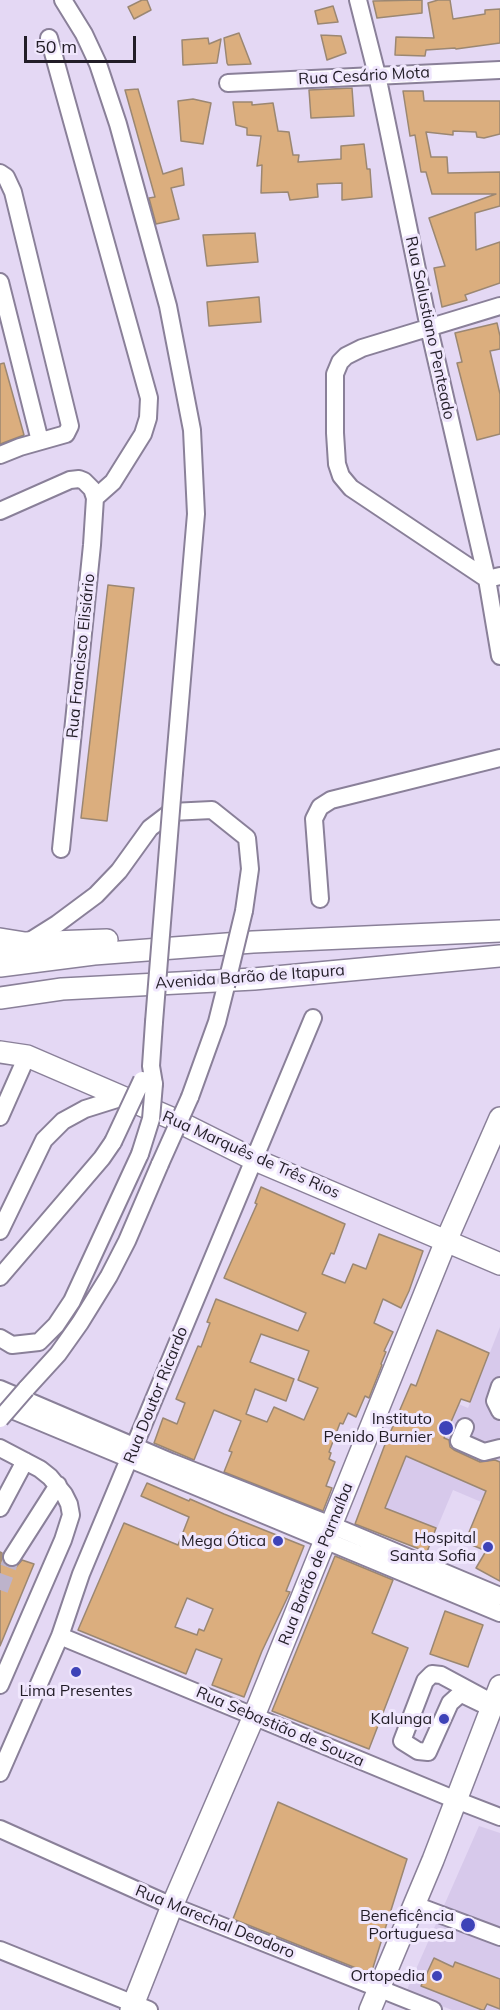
<!DOCTYPE html>
<html>
<head>
<meta charset="utf-8">
<style>
  body { margin:0 }
  #map { position:relative; width:500px; height:2010px; overflow:hidden; background:#e4d8f4; font-family:Mulish,sans-serif }
  canvas { display:block }
  .scale { position:absolute; left:24px; top:36px; width:112px; height:27px; box-sizing:border-box; border:3px solid #221d27; border-top:0; padding-left:8px; font-size:18px; line-height:21px; white-space:nowrap; color:#221d27; -webkit-text-stroke:4px #f0e7fd; paint-order:stroke }
</style>
</head>
<body>
<div id="map">
<canvas width="500" height="2010"></canvas>
<div class="scale">50 m</div>
</div>
<script>
const g = document.querySelector('canvas').getContext('2d');
g.lineJoin = 'round';
function fillPath(path, color) { g.fillStyle = color; g.fill(path, 'evenodd'); }
const poly = rows => new Path2D(rows.map(r => 'M' + r).join(''));
function trace(path, color, width, dash) { g.strokeStyle = color; g.lineWidth = width; g.lineCap = dash ? 'butt' : 'round'; g.setLineDash(dash || []); g.stroke(path); }
function drawText(font, color, halo, rows, align = 'center') {
  g.font = font + ' Mulish,sans-serif'; g.lineWidth = 6; g.setLineDash([]); g.textBaseline = 'middle'; g.strokeStyle = halo; g.fillStyle = color; for (const [text, x, y, turn = 0] of rows) {
    g.save(); g.translate(x, y); g.rotate((+turn || 0) * Math.PI / 180); g.textAlign = isNaN(turn) ? turn : align; if (halo) g.strokeText(text, 0, 0); g.fillText(text, 0, 0); g.restore();
  }
}
fillPath(poly([
  [500,1327,500,1510,453,1490,427,1552,355,1524,384,1447,411,1384,468,1408],
  [479,1826,500,1833,500,2010,452,2010,406,1992]
]), '#d7c9eb');
const building = poly([
  [142,0,147,0,151,10,134,19,128,7,142,0],
  [422,0,422,13,377,18,373,1,422,0],
  [438,0,450,0,453,19,485,14,485,10,500,9,500,43,456,49,455,48,426,50,425,56,395,55,396,37,434,38,428,3,438,0],
  [333,6,338,22,318,24,315,11,333,6],
  [239,33,251,64,228,65,227,63,224,38,239,33],
  [321,35,341,36,346,53,327,60,321,35],
  [208,38,209,44,221,39,217,63,183,65,182,40,208,38],
  [352,88,354,116,311,118,309,90,352,88],
  [138,89,163,174,182,168,184,185,171,188,179,219,156,224,149,198,155,197,125,90,138,89],
  [403,91,423,91,424,101,500,101,500,134,484,138,477,137,476,132,453,131,453,135,426,132,431,157,447,157,448,173,500,172,500,206,475,213,476,250,500,242,500,283,465,295,467,300,442,307,434,268,445,266,429,218,496,194,432,194,426,172,421,172,415,135,410,136,403,91],
  [193,99,211,103,203,144,181,141,178,101,193,99],
  [233,102,252,102,252,105,273,103,278,131,289,132,293,155,299,155,298,162,341,159,341,146,364,144,367,169,370,169,372,197,342,200,342,183,317,184,318,197,290,200,288,192,261,193,262,165,257,166,261,136,247,135,247,128,236,125,233,102],
  [255,233,258,262,207,266,203,235,255,233],
  [259,297,261,322,209,326,207,302,259,297],
  [497,323,500,336,500,349,490,351,500,394,500,434,477,440,457,363,462,362,455,333,497,323],
  [4,363,24,435,0,444,0,364,4,363],
  [108,585,134,588,107,821,81,818,108,585],
  [261,1187,345,1224,334,1254,331,1253,322,1274,345,1283,353,1264,366,1269,379,1234,423,1251,409,1291,401,1308,383,1299,374,1323,393,1332,384,1351,386,1352,381,1364,382,1365,369,1398,365,1396,356,1417,348,1413,343,1424,340,1423,329,1452,331,1453,329,1459,335,1462,326,1486,332,1488,323,1511,224,1472,232,1452,229,1451,241,1421,214,1410,194,1460,154,1443,163,1418,177,1424,185,1403,176,1399,198,1346,201,1347,210,1323,207,1322,216,1299,298,1331,306,1313,224,1278,257,1204,255,1203,261,1187],
  [261,1334,309,1351,298,1380,318,1388,304,1420,274,1407,267,1422,246,1414,255,1389,286,1401,294,1379,250,1362,261,1334],
  [437,1330,489,1353,470,1402,461,1399,444,1438,449,1440,450,1447,454,1450,480,1462,495,1460,500,1462,500,1581,476,1568,486,1551,465,1542,486,1491,406,1456,385,1508,436,1528,427,1552,355,1524,384,1447,411,1384,416,1386,437,1330],
  [147,1483,189,1501,190,1499,224,1514,304,1546,286,1591,290,1592,262,1651,244,1697,212,1685,222,1659,196,1649,186,1674,78,1630,124,1523,178,1545,189,1517,141,1496,147,1483],
  [187,1598,213,1609,204,1631,199,1629,197,1635,175,1627,187,1598],
  [0,1552,2,1553,2,1561,7,1566,16,1567,22,1560,34,1564,0,1646,0,1552],
  [335,1556,393,1580,372,1633,408,1648,369,1749,272,1711,335,1556],
  [445,1611,483,1625,468,1667,430,1654,445,1611],
  [278,1802,407,1859,371,1974,233,1919,278,1802],
  [434,1958,453,1967,455,1962,500,1979,500,2009,487,2004,484,2010,482,2010,421,1986,434,1958]
]);
fillPath(building, '#dbae7e');
trace(building, '#9b8772', 1.5);
trace(poly([
  [0,1590,12,1557]
]), '#bdb3cb', 16, [16, 8]);
const minor = poly([
  [63,0,84,34,98,64,118,124,168,306,192,430,196,514,174,773],
  [358,0,377,75,429,328,487,579,500,656],
  [49,38,149,398,148,418,143,434,113,482,95,498],
  [228,83,500,70],
  [0,173,6,177,13,192,70,426,66,434,20,447,0,455],
  [0,282,40,441],
  [500,306,362,348,346,356,340,362,335,374,335,433,337,464,341,476,351,488,487,579,500,576],
  [0,511,70,480,79,479,84,481,92,489,95,498,92,545,61,849],
  [320,899,314,819,320,807,331,800,500,758],
  [0,953,30,941,57,924,96,895,119,871,150,828,171,812,212,810,247,838,250,869,244,911],
  [154,1084,151,1066,154,1022],
  [190,1097,217,1022,226,986],
  [0,1117,27,1056],
  [0,1231,44,1140,63,1121,85,1109,120,1098],
  [0,1277,102,1158,113,1142],
  [0,1338,12,1345,39,1342,56,1325,72,1301,140,1154],
  [500,1386,495,1401,500,1411],
  [0,1389,171,1462,331,1525,500,1596],
  [26,1389,58,1354,80,1323,109,1276,127,1241,160,1164],
  [0,1405,500,1613],
  [465,1427,459,1441,484,1452,500,1448],
  [0,1448,40,1469,50,1477,64,1494,69,1504,71,1515,63,1540,0,1685],
  [0,1508,25,1461],
  [12,1557,58,1485],
  [60,1636,456,1800,500,1817],
  [491,1708,464,1695,459,1695,450,1703,428,1752,418,1751,402,1741,425,1681,432,1674,441,1675,493,1703],
  [0,1773,60,1636,81,1574,313,1018],
  [0,1829,172,1906,433,2010],
  [415,1905,500,1937],
  [0,1950,149,2010]
]);
const major = poly([
  [0,939,25,943,107,940],
  [0,966,94,954,253,942,500,931],
  [0,998,62,989,254,979,500,956],
  [0,1052,27,1056,171,1118,253,1159,500,1264],
  [131,2010,172,1906,254,1716,446,1241,500,1118],
  [370,2010,433,1860,500,1686]
]);
trace(minor, '#8a8099', 20);
trace(major, '#8a8099', 24);
trace(minor, '#fff', 16);
trace(major, '#fff', 21);
const minorBridge = poly([
  [226,986,244,911],
  [154,1022,174,773],
  [113,1142,142,1080],
  [140,1154,151,1119,154,1084],
  [160,1164,190,1097],
  [0,1419,26,1389]
]);
trace(minorBridge, '#8a8099', 20, []);
trace(minorBridge, '#fff', 16);
for (const [x, y, r, color] of [
  [446,1428,8,"#3e43b8"],
  [278,1541,6,"#3e43b8"],
  [488,1547,6,"#3e43b8"],
  [76,1672,6,"#3e43b8"],
  [444,1719,6,"#3e43b8"],
  [468,1925,8,"#3e43b8"],
  [437,1976,6,"#3e43b8"]
]) { const dot = new Path2D(); dot.arc(x, y, r, 0, 2 * Math.PI); g.fillStyle = color; g.fill(dot); trace(dot, '#f0e7fd', 2); }
drawText('16px', '#221d27', '#f0e7fd', [
  ["Rua Cesário Mota",364,76,-3],
  ["Rua Salustiano Penteado",430,328,78],
  ["Rua Francisco Elisiário",81,656,-84],
  ["Avenida Barão de Itapura",250,977,-4],
  ["Rua Marquês de Três Rios",251,1155,24],
  ["Rua Doutor Ricardo",156,1395,-68],
  ["Rua Barão de Parnaíba",316,1564,-68],
  ["Rua Sebastião de Souza",280,1727,23],
  ["Rua Marechal Deodoro",215,1922,22]
]);
drawText('16px', '#221d27', '#f0e7fd', [
  ["Instituto",432,1419],
  ["Penido Burnier",432,1437],
  ["Hospital",476,1538],
  ["Santa Sofia",476,1556],
  ["Mega Ótica",266,1541],
  ["Lima Presentes",76,1691,"center"],
  ["Kalunga",432,1719],
  ["Beneficência",454,1916],
  ["Portuguesa",454,1934],
  ["Ortopedia",425,1976]
], 'right');
</script>
</body>
</html>
